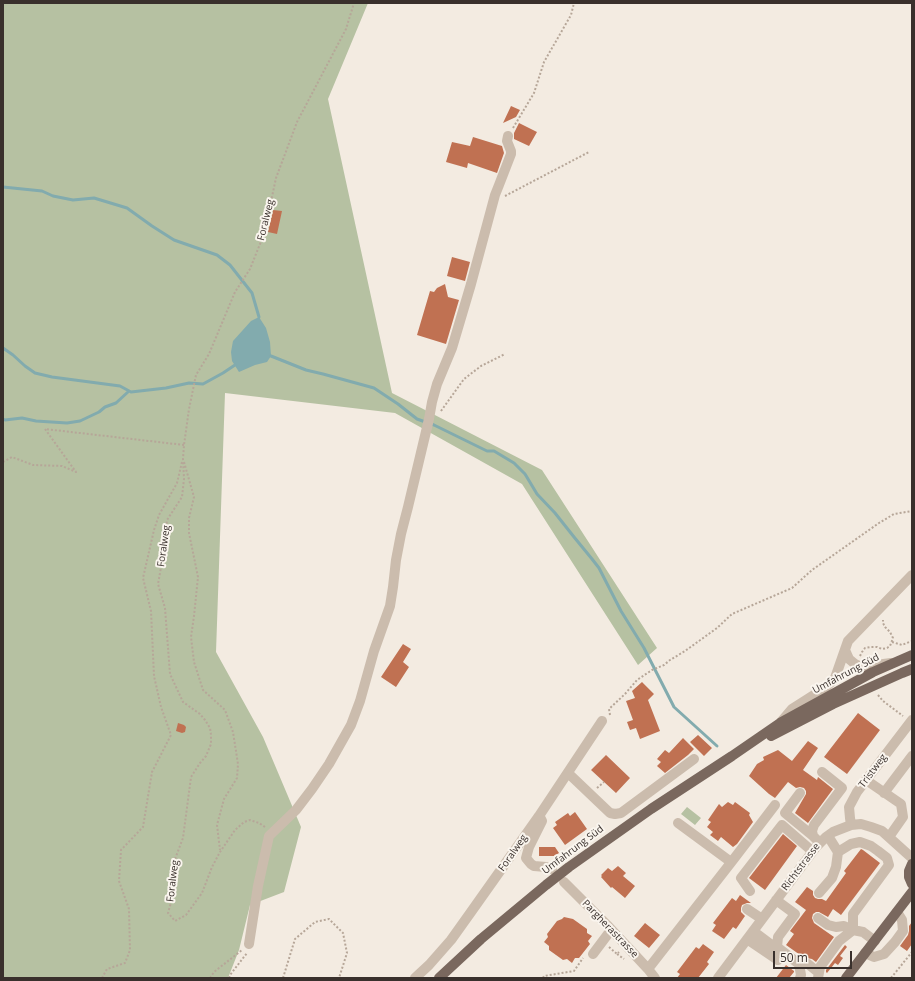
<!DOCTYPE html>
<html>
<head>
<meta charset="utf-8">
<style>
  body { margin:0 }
  #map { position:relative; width:915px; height:981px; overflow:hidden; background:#f3ebe1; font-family:"Open Sans",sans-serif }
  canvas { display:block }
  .frame { position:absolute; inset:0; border:4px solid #39302c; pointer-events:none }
  .scale { position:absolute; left:773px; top:951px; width:79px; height:18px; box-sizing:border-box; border:2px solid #39302c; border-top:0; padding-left:5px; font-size:12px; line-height:14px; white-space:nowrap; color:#39302c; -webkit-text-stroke:3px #faf5ee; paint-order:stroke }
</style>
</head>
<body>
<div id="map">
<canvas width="915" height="981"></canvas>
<div class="frame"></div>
<div class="scale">50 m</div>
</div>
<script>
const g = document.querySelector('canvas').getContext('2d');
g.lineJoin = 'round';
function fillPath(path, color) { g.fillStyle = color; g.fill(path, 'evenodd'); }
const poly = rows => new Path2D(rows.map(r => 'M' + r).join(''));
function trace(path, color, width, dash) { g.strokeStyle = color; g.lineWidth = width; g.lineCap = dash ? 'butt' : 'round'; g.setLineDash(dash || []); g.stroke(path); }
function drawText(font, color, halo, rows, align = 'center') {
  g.font = font + ' "Open Sans",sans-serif'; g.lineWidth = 4; g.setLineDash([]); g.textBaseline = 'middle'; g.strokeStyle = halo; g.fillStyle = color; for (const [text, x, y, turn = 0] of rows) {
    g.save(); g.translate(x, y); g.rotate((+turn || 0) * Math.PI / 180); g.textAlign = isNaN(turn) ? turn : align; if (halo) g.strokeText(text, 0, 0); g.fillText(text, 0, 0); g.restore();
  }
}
fillPath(poly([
  [3,3,368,3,328,99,392,393,542,470,657,648,638,665,522,484,395,413,225,393,216,652,263,737,301,827,284,892,250,905,239,950,228,978,3,978],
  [687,807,701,818,695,825,681,814]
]), '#b6c1a2');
fillPath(poly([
  [259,317,266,328,270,342,271,356,267,362,255,365,239,372,232,361,231,352,233,341,251,321]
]), '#82abae');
trace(poly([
  [3,187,42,191,53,196,73,200,94,198,127,208,152,226,174,240,217,255,230,265,252,293,259,317],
  [3,348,13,355,25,366,35,373,52,377,120,386,131,392,166,388,189,383,203,384,223,373,235,365],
  [271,356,306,370,323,374,374,388,398,404,417,419,434,425,487,451,494,451,514,463,525,474,537,494,555,513,574,537,592,559,599,568,621,611,644,648,674,707,717,746],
  [3,419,5,420,22,418,36,421,67,423,80,421,99,412,105,407,116,403,129,391]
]), '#82abae', 3);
fillPath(poly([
  [511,106,520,110,516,117,503,123],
  [519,123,537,132,529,146,514,139,514,133],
  [473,137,502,146,504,153,497,173,468,163,467,168,446,162,452,142,470,146],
  [273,210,282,211,277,234,268,232],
  [452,257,470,262,465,281,447,276],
  [445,284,448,297,459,300,446,344,417,335,430,291,434,292,437,288],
  [403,644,411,649,403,662,409,667,396,687,381,677],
  [642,682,654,694,648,700,660,731,640,739,636,728,630,730,627,722,633,720,626,701,635,698,632,691],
  [858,713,880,730,847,774,824,757],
  [178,723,184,725,186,727,185,732,182,733,176,731],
  [698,735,712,748,704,756,690,742],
  [683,738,694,749,688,755,665,773,657,766,661,762,657,759,665,750,669,753],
  [808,741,818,748,803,770,817,780,818,777,833,789,808,823,795,813,806,794,806,791,804,788,800,787,796,788,788,782,775,798,769,794,749,776,757,764,764,760,763,757,778,750,792,761],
  [606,755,630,778,616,793,591,770],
  [728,802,733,805,735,802,750,813,749,815,753,822,737,844,733,847,721,837,718,841,710,835,713,832,707,827,711,822,708,820,719,804,722,807],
  [575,812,587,829,565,845,553,828,557,825,555,822,568,813,570,816],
  [783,834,797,846,765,890,749,878],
  [539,847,555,847,559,853,554,856,539,856],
  [861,849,863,850,880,863,841,915,833,909,828,917,819,912,816,912,813,914,812,918,814,923,834,937,816,962,812,959,807,958,804,955,803,957,786,945,794,934,790,931,806,910,795,902,807,887,813,891,813,895,815,898,818,899,822,899,826,901,846,873,844,871],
  [618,866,626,873,623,876,635,886,625,898,612,887,611,888,601,877,602,876,601,875,608,868,612,871],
  [740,895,751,903,747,903,742,905,741,908,741,912,745,916,736,929,733,927,724,939,712,931,716,925,713,923,732,898,736,901],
  [564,917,573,919,587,929,587,933,592,936,588,941,590,944,579,958,575,958,572,963,567,959,563,960,549,950,549,946,544,942,548,937,547,934,557,921,562,919],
  [912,922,912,944,907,951,900,946,908,935,909,931,909,926],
  [645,923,660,935,649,948,634,936],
  [703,944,714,952,707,962,709,964,698,978,677,978,680,974,677,972,696,947,699,949],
  [845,945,847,947,840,956,843,958,838,965,835,963,827,973,826,972,826,970],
  [786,965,794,971,794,972,789,978,776,978]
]), '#c07152');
trace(poly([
  [513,128,534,93,544,62,571,15,574,3],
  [505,196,589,152],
  [441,411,464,379,481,366,505,354],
  [3,462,12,457,33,465,62,466,76,472,45,429,184,445],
  [184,462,194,497,189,518,189,533,198,577,194,616,191,637,194,662,203,690,225,710,233,732,238,764,237,778,224,799,217,825,220,850],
  [892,642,902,645,912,641],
  [860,656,862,652,865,648,871,647,877,647,882,649,887,648,890,646,893,638,890,632,885,627,883,623,883,620],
  [878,695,883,701,903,716],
  [610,715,609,709,625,694,637,680,652,670,664,665,670,660,685,651,717,628,732,614,792,588,812,570,879,523,894,514,912,511],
  [597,788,604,782],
  [265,827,259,823,250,820,244,822,235,830,220,852,212,867,202,893,186,915,175,921,168,913,175,888,175,859,183,838,191,777,200,763,206,756,211,744,211,735,210,728,205,720,200,714,183,702,170,674,165,608,158,584,162,562,167,520,182,497,184,479,183,459,184,445,189,409,196,375,209,354,235,292,250,269,264,234,276,178,297,122,346,29,354,3],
  [609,947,617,954,619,952],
  [617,954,624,959],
  [102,978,107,969,125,963,130,950,129,909,119,881,121,850,143,827,152,772,171,735,161,707,154,676,151,611,143,578,154,530,159,515,177,483,182,462],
  [210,978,214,972,242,950],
  [229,978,230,975,247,953],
  [283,978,295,939,315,922,329,919,343,933,347,953,339,978],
  [543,978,544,976,574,971,583,958],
  [891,978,912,952]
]), '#b6a698', 2, [2, 2]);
trace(poly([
  [845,650,849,659,855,664,861,667,891,663],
  [781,722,792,709,825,688,835,678,848,641,912,575],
  [568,773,610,813,615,814,621,813,694,759],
  [866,780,901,804,903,817,889,837],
  [800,793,785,813,813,836],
  [884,793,912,756],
  [540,817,542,821,529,847,526,858,531,864,534,866,546,867,552,869],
  [678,823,731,862],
  [851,825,850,818,849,807,857,792,912,720],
  [819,842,813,836,812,831,814,825,842,788,822,772],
  [564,882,607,925,648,969,655,978],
  [750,891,741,878,782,825,812,851],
  [819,893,832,878,836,867,838,852],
  [776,900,795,914,778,937,777,947],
  [747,909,762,919],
  [818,918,828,925,836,927,844,926,853,930,853,914,889,865,887,858,878,851,871,846,860,842,851,844,838,852,828,836],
  [753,931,773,946,777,947,799,964,801,975,800,978],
  [747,939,778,960],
  [249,944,258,886,269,836,296,810,312,789,329,764,351,725,360,701,374,651,390,606,393,587,396,560,401,534,408,507,429,419,432,402,437,384,452,348,471,284,495,195,499,185,511,154,511,151,507,141,508,136],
  [865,953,874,957,884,954,895,942,903,931,902,920,897,912],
  [593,954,611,930],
  [799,964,808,964,819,973],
  [648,969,733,860,775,805],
  [415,978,429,965,451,940,471,912,539,816,602,721],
  [718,978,816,847,826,837,833,832,851,825,861,824,871,827,882,831,912,858],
  [818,978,820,967,839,941,853,930,863,932,875,941]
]), '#cbbcad', 10);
trace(poly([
  [771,736,833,704,902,673,912,669],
  [912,864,909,871,909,877,912,884],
  [439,978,481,939,546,885,569,867,651,809,732,756,780,723,873,672,912,655],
  [846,978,912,892]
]), '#7a685e', 10);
drawText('10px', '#39302c', '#faf5ee', [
  ["Foralweg",266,220,-76],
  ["Foralweg",164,546,-82],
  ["Umfahrung Süd",846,674,-28],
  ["Tristweg",873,771,-53],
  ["Umfahrung Süd",573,850,-37],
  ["Foralweg",513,853,-55],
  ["Richtstrasse",801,867,-53],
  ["Foralweg",173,881,-83],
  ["Pargherastrasse",610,929,46]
]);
</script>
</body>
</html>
